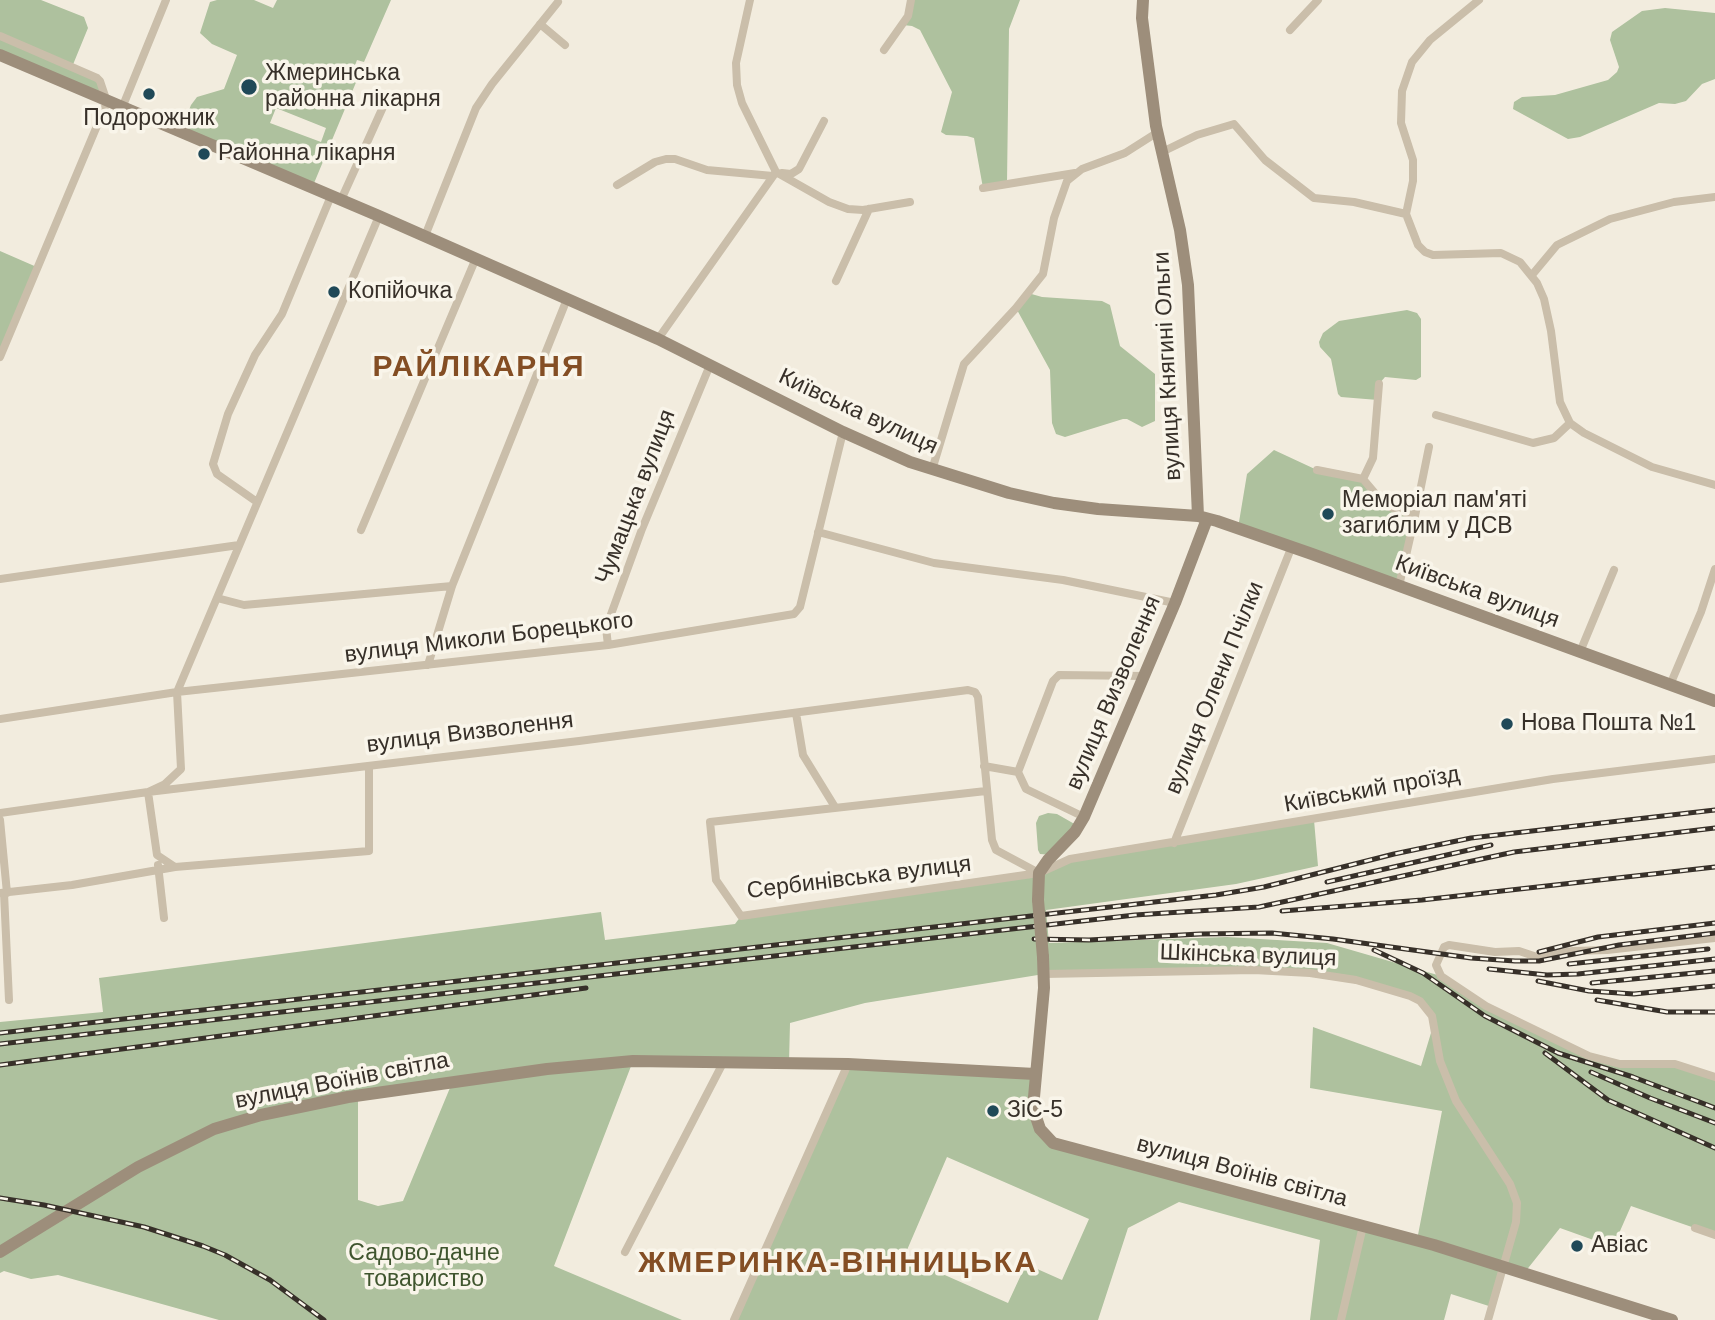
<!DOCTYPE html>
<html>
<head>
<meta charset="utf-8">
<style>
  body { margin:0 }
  canvas { display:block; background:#f2ecde }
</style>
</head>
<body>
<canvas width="1715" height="1320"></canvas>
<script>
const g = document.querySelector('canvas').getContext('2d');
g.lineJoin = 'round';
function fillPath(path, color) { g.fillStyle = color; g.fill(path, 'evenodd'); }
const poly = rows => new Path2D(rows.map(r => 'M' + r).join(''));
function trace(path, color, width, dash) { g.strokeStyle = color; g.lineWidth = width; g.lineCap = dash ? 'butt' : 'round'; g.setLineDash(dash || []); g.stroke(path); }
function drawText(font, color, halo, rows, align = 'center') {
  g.font = font + ' Helvetica,sans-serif'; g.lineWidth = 7; g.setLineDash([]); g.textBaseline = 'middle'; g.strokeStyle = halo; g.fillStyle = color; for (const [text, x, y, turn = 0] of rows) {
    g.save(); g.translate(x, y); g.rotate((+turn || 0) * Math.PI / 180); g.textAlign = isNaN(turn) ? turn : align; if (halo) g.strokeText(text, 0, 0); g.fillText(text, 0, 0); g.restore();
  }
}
fillPath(poly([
  [0,0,41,0,84,17,88,28,72,67,97,78,107,102,0,55],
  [217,0,254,0,273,8,277,0,391,0,364,62,357,60,351,76,357,80,312,188,180,132,191,105,197,97,224,89,237,55,212,44,200,33,210,2],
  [276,108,326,128,321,142,270,123],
  [911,0,1020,0,1009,29,1007,183,983,188,974,138,967,136,946,135,941,132,952,92,920,30,912,26,903,25],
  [1665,8,1715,13,1715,79,1702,84,1686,101,1675,104,1659,103,1580,137,1568,139,1513,109,1514,102,1522,97,1555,95,1608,80,1617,72,1619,67,1610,40,1612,32,1642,11],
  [0,251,39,268,0,357],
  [1028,293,1042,297,1102,301,1110,305,1120,346,1155,374,1155,421,1142,427,1127,419,1123,419,1065,437,1056,434,1052,423,1050,370,1016,308],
  [1407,310,1417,313,1421,319,1421,377,1416,380,1385,377,1379,384,1378,400,1341,397,1338,394,1331,359,1320,347,1319,342,1323,333,1339,321],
  [1274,450,1317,470,1363,479,1382,502,1415,516,1399,586,1238,528,1247,474],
  [1048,813,1057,814,1078,826,1052,855,1040,854,1038,850,1036,823,1039,816],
  [1314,820,1318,866,1236,884,1046,910,1049,943,1227,937,1327,943,1441,976,1486,1006,1589,1056,1620,1064,1675,1064,1715,1077,1715,1235,1631,1206,1613,1247,1560,1228,1525,1272,1504,1266,1492,1307,1451,1294,1444,1320,1310,1320,1320,1240,1179,1202,1128,1228,1098,1320,734,1320,848,1064,1035,1074,1033,1100,1044,1136,1417,1240,1442,1111,1310,1088,1313,1027,1421,1066,1434,1023,1432,1016,1410,996,1310,973,1044,974,865,1003,790,1023,789,1063,633,1061,554,1266,682,1320,219,1320,58,1275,31,1279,4,1271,0,1273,0,1022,103,1012,99,978,601,912,605,940,735,924,741,916,1039,873,1053,865],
  [452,1083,403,1201,378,1206,358,1200,358,1096],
  [947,1157,1089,1219,1062,1280,1026,1264,1008,1303,904,1257]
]), '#aec19e');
trace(poly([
  [750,0,736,63,737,85,742,103,776,172],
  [1479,0,1430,40,1412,62,1402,91,1401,123,1413,160,1413,181,1406,214,1418,245,1425,252,1433,255,1501,253,1520,262,1537,283,1544,299,1551,331,1560,402,1570,423,1584,433,1652,467,1715,485],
  [540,24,565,45],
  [1290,30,1318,0],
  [0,36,97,78,100,81,107,102,0,357],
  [884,50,908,16,911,0],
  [122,108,166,0],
  [1162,152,1197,135,1234,124,1265,160,1314,198,1354,202,1406,214],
  [776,172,829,202,848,209,863,210,910,202],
  [782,173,791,174,799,169,824,121],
  [617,185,655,162,666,159,675,159,707,170,773,176],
  [983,188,1075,173],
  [341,200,383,107],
  [425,236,476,108,492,84,558,2],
  [1532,275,1557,245,1610,219,1674,202,1715,197],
  [836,281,869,209],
  [658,339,776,172],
  [1379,384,1373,458,1363,479,1385,505,1415,516,1399,586],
  [1436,415,1533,443,1554,438,1570,423],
  [932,470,964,364,1016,308,1043,274,1054,218,1067,181,1082,169,1125,153,1158,132],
  [1317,470,1363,479],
  [257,502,217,474,213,464,228,414,255,355,282,314,331,196],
  [1415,516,1429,447],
  [361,530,476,258],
  [818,532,934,563,1063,580,1175,603],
  [0,579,239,545],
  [217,598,244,605,452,586],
  [608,645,606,628,642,529,710,365],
  [1580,652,1614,570],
  [428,665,452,586,567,299],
  [1670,685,1701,612,1715,569],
  [796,713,803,755,835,807],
  [0,719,177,692,608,645,794,614,800,607,843,432],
  [984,766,1018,772],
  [986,791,710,822,716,880,741,916,1039,873,1070,859,1553,779,1715,759],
  [148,792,579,741,968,690,975,692,978,697,992,840,996,850,1039,873],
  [0,813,148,792,165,784,181,769,177,692,379,216],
  [1084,817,1026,789,1018,772,1053,681,1059,675,1145,676],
  [0,820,7,893],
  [1174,843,1292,546],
  [158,865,164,918],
  [175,867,369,851,369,766],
  [0,893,72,885,175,867,157,855,148,792],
  [4,893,9,1000],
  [1715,938,1607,950,1573,951,1537,957,1519,951,1495,952,1449,945,1444,947,1436,965,1441,976,1486,1006,1589,1056,1620,1064,1675,1064,1715,1077],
  [1044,974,1254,970,1310,973,1356,980,1410,996,1420,1001,1432,1016,1440,1061,1456,1101,1510,1184,1517,1203,1516,1222,1488,1320],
  [1695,1228,1715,1235],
  [625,1252,724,1061],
  [734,1320,848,1064],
  [1341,1320,1363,1226]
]), '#cabeaa', 8);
trace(poly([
  [1143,0,1142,18,1156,126,1180,230,1188,285,1198,516],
  [0,55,379,216,658,339,843,432,910,462,1009,493,1054,503,1098,509,1198,516,1217,521,1312,554,1715,701],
  [1038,900,1039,873,1048,860,1075,832,1084,817,1175,603,1207,519],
  [1043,957,1044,988,1033,1108,1040,1129,1053,1143,1434,1245,1672,1320],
  [0,1252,138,1167,214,1129,261,1115,348,1097,547,1069,633,1061,848,1064,1035,1074]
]), '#9d8e7b', 12);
const rail = poly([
  [1327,882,1491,845],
  [1282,911,1422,900,1715,867],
  [1034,939,1089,940,1200,934,1272,933,1333,939,1471,958,1515,961,1539,961,1619,945,1715,933],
  [1374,950,1423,973,1485,1016,1558,1053,1633,1077,1715,1108],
  [1539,952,1598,937,1715,923],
  [1569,964,1708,949],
  [1489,969,1547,975,1578,974,1715,959],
  [1538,981,1589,991,1634,994,1715,986],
  [1592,983,1715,971],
  [1597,1000,1667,1012,1715,1012],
  [0,1033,1216,895,1264,887,1394,854,1471,838,1715,810],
  [0,1044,1135,915,1259,907,1514,852,1715,828],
  [1545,1053,1608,1100,1715,1148],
  [0,1065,586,988],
  [1591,1072,1650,1098,1715,1123],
  [0,1198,44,1205,144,1227,203,1246,225,1255,270,1280,324,1320]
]);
trace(rail, '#373029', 5);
trace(rail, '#f9f5ea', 2.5, [8]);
trace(poly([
  [1038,900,1043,957]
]), '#9d8e7b', 12);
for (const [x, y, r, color] of [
  [249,87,9,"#204958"],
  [149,94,7,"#204958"],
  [204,154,7,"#204958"],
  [334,292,7,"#204958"],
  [1328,514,7,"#204958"],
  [1507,724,7,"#204958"],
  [993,1111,7,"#204958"],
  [1577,1246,7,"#204958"]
]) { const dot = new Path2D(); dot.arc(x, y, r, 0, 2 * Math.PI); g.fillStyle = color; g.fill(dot); trace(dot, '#f9f5ea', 2.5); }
drawText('23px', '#373029', '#f9f5ea', [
  ["Жмеринська",265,74],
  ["районна лікарня",265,100],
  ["Подорожник",149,119,"center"],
  ["Районна лікарня",218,154],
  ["Копійочка",348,292],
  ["Меморіал пам'яті",1342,501],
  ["загиблим у ДСВ",1342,527],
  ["Нова Пошта №1",1521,724],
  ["ЗіС-5",1007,1111],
  ["Авіас",1591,1246]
], 'left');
drawText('23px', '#373029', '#f9f5ea', [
  ["вулиця Княгині Ольги",1168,366,-93],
  ["Київська вулиця",858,412,25],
  ["Чумацька вулиця",636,497,-69],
  ["Київська вулиця",1477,592,20],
  ["вулиця Миколи Борецького",489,638,-7],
  ["вулиця Олени Пчілки",1215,688,-68],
  ["вулиця Визволення",1114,693,-67],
  ["вулиця Визволення",470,733,-7],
  ["Київський проїзд",1372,790,-10],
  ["Сербинівська вулиця",859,878,-7],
  ["Шкінська вулиця",1248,956,2],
  ["вулиця Воїнів світла",342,1081,-11],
  ["вулиця Воїнів світла",1242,1172,15]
]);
drawText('23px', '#3f552e', '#f9f5ea', [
  ["Садово-дачне",424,1254],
  ["товариство",424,1280]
]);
g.letterSpacing = '2px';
drawText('bold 30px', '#844e24', '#f9f5ea', [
  ["РАЙЛІКАРНЯ",479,368],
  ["ЖМЕРИНКА-ВІННИЦЬКА",838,1264]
]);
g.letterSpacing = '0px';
</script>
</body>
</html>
